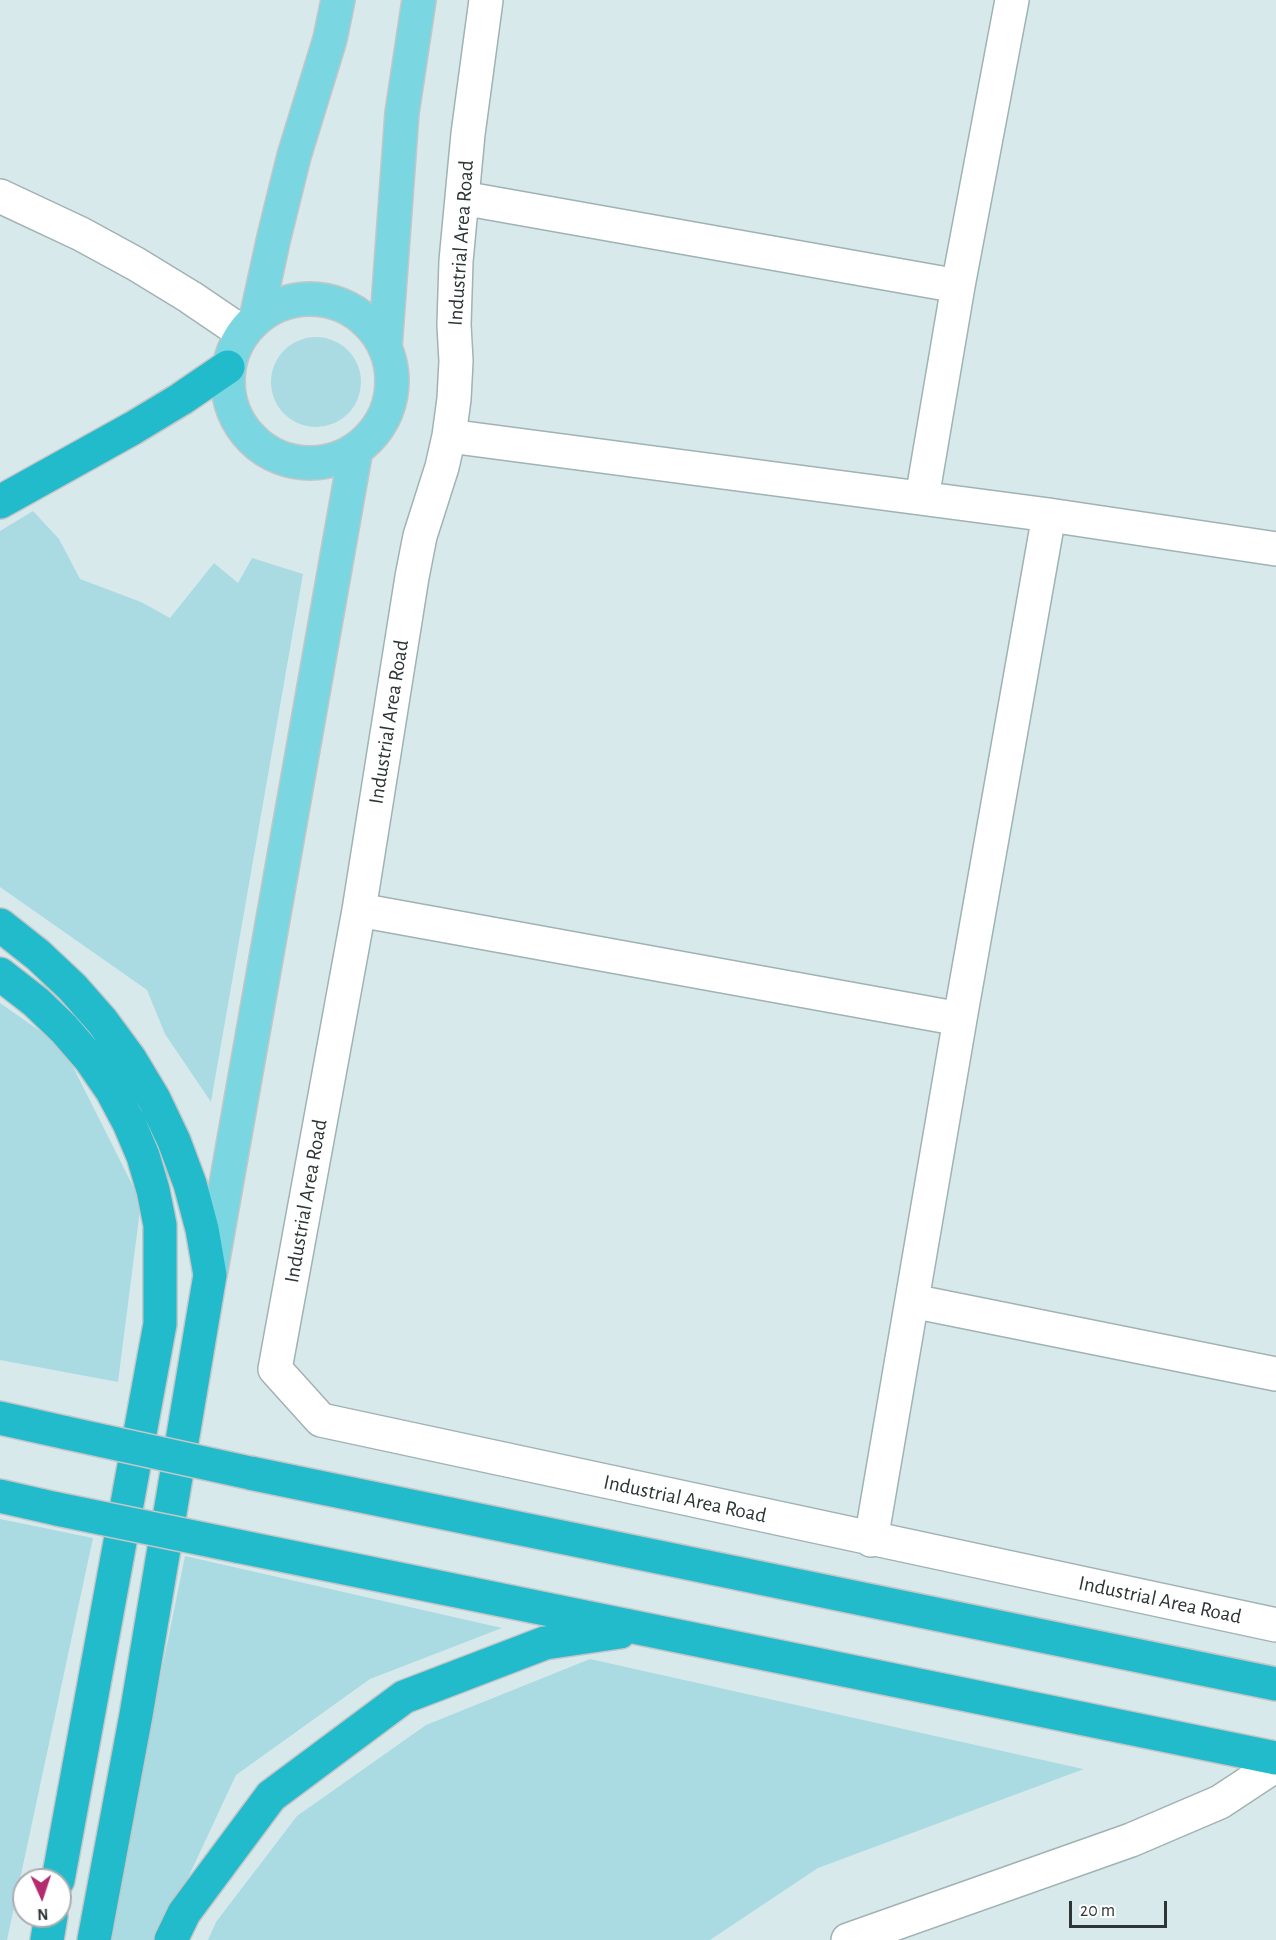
<!DOCTYPE html>
<html>
<head>
<meta charset="utf-8">
<style>
  body { margin:0 }
  #map { position:relative; width:1276px; height:1940px; overflow:hidden; background:#d8e9eb; font-family:"Alegreya Sans",sans-serif }
  canvas { display:block }
  .north { position:absolute; left:12px; top:1868px; width:60px; height:60px; box-sizing:border-box; background:#fff; border:2px solid #abaeaf; border-radius:50%; rotate:177deg; font-size:16px; font-weight:700; line-height:24px; text-align:center; color:#2e3536 }
  .north::after { content:''; display:block; margin:auto; width:21px; height:27px; background:#b42c6d; clip-path:polygon(50% 0,100% 100%,50% 72%,0 100%) }
  .scale { position:absolute; left:1069px; top:1901px; width:98px; height:27px; box-sizing:border-box; border:3px solid #2e3536; border-top:0; padding-left:8px; font-size:18px; line-height:21px; white-space:nowrap; color:#2e3536; -webkit-text-stroke:4px #fff; paint-order:stroke }
</style>
</head>
<body>
<div id="map">
<canvas width="1276" height="1940"></canvas>
<div class="north">N</div>
<div class="scale">20 m</div>
</div>
<script>
const g = document.querySelector('canvas').getContext('2d');
g.lineJoin = 'round';
function fillPath(path, color) { g.fillStyle = color; g.fill(path, 'evenodd'); }
const poly = rows => new Path2D(rows.map(r => 'M' + r).join(''));
function trace(path, color, width, dash) { g.strokeStyle = color; g.lineWidth = width; g.lineCap = dash ? 'butt' : 'round'; g.setLineDash(dash || []); g.stroke(path); }
function drawText(font, color, halo, rows, align = 'center') {
  g.font = font + ' "Alegreya Sans",sans-serif'; g.lineWidth = 6; g.setLineDash([]); g.textBaseline = 'middle'; g.strokeStyle = halo; g.fillStyle = color; for (const [text, x, y, turn = 0] of rows) {
    g.save(); g.translate(x, y); g.rotate((+turn || 0) * Math.PI / 180); g.textAlign = isNaN(turn) ? turn : align; if (halo) g.strokeText(text, 0, 0); g.fillText(text, 0, 0); g.restore();
  }
}
fillPath(poly([
  '271 382a45 45 0 1 1 90 0a45 45 0 1 1-90 0Z',
  [33,511,59,539,80,579,141,602,170,618,214,563,238,583,252,558,303,574,211,1102,165,1034,147,990,0,887,0,531],
  [0,1003,63,1047,141,1202,118,1382,0,1360],
  [0,1519,93,1538,7,1940,0,1940],
  [185,1556,502,1628,370,1679,236,1775,159,1940,107,1940],
  [590,1659,1083,1769,1084,1769,818,1868,710,1940,208,1940,216,1922,297,1816,426,1725]
]), '#aadbe2');
const minor = poly([
  [486,0,468,134,456,261,454,325,456,361,454,399,449,436,442,467,420,536,412,577,359,910,275,1369,321,1420,1276,1625],
  [0,196,81,234,136,264,190,297,243,333],
  [462,198,958,286],
  [449,436,1049,515,1276,549],
  [922,498,958,286,1012,0],
  [359,910,960,1019],
  [912,1301,1276,1374],
  [871,1540,960,1019,1049,515],
  [848,1940,1131,1840,1220,1802,1276,1765]
]);
const major = poly([
  '228 381a82 82 0 1 1 164 0a82 82 0 1 1-164 0Z',
  [256,319,274,237,294,156,330,39,338,0],
  [385,348,402,113,419,0],
  [211,1270,356,449]
]);
const highway = poly([
  [0,502,133,428,181,399,228,367],
  [0,925,38,955,72,987,102,1021,130,1059,154,1099,174,1141,190,1184,202,1229,210,1275,136,1715,94,1940],
  [0,974,36,1002,64,1029,90,1059,112,1091,129,1123,143,1156,153,1190,160,1225,160,1324,58,1880],
  [0,1418,67,1433],
  [250,1473,1276,1684],
  [0,1496,57,1509],
  [237,1546,1276,1758],
  [47,1940,51,1916],
  [171,1940,184,1913,271,1796,404,1697,545,1643,620,1632]
]);
trace(minor, '#a1b2b4', 36);
trace(major, '#c4c6c7', 36);
trace(highway, '#c4c6c7', 36);
trace(minor, '#fff', 33);
trace(major, '#7ad6e0', 33);
trace(highway, '#22bbcb', 33);
const highwayBridge = poly([
  [67,1433,250,1473],
  [57,1509,237,1546]
]);
trace(highwayBridge, '#c4c6c7', 36, []);
trace(highwayBridge, '#22bbcb', 33);
drawText('21px', '#2e3536', '#fff', [
  ["Industrial Area Road",461,243,-86],
  ["Industrial Area Road",389,722,-81],
  ["Industrial Area Road",306,1201,-80],
  ["Industrial Area Road",685,1499,12],
  ["Industrial Area Road",1160,1600,12]
]);
</script>
</body>
</html>
